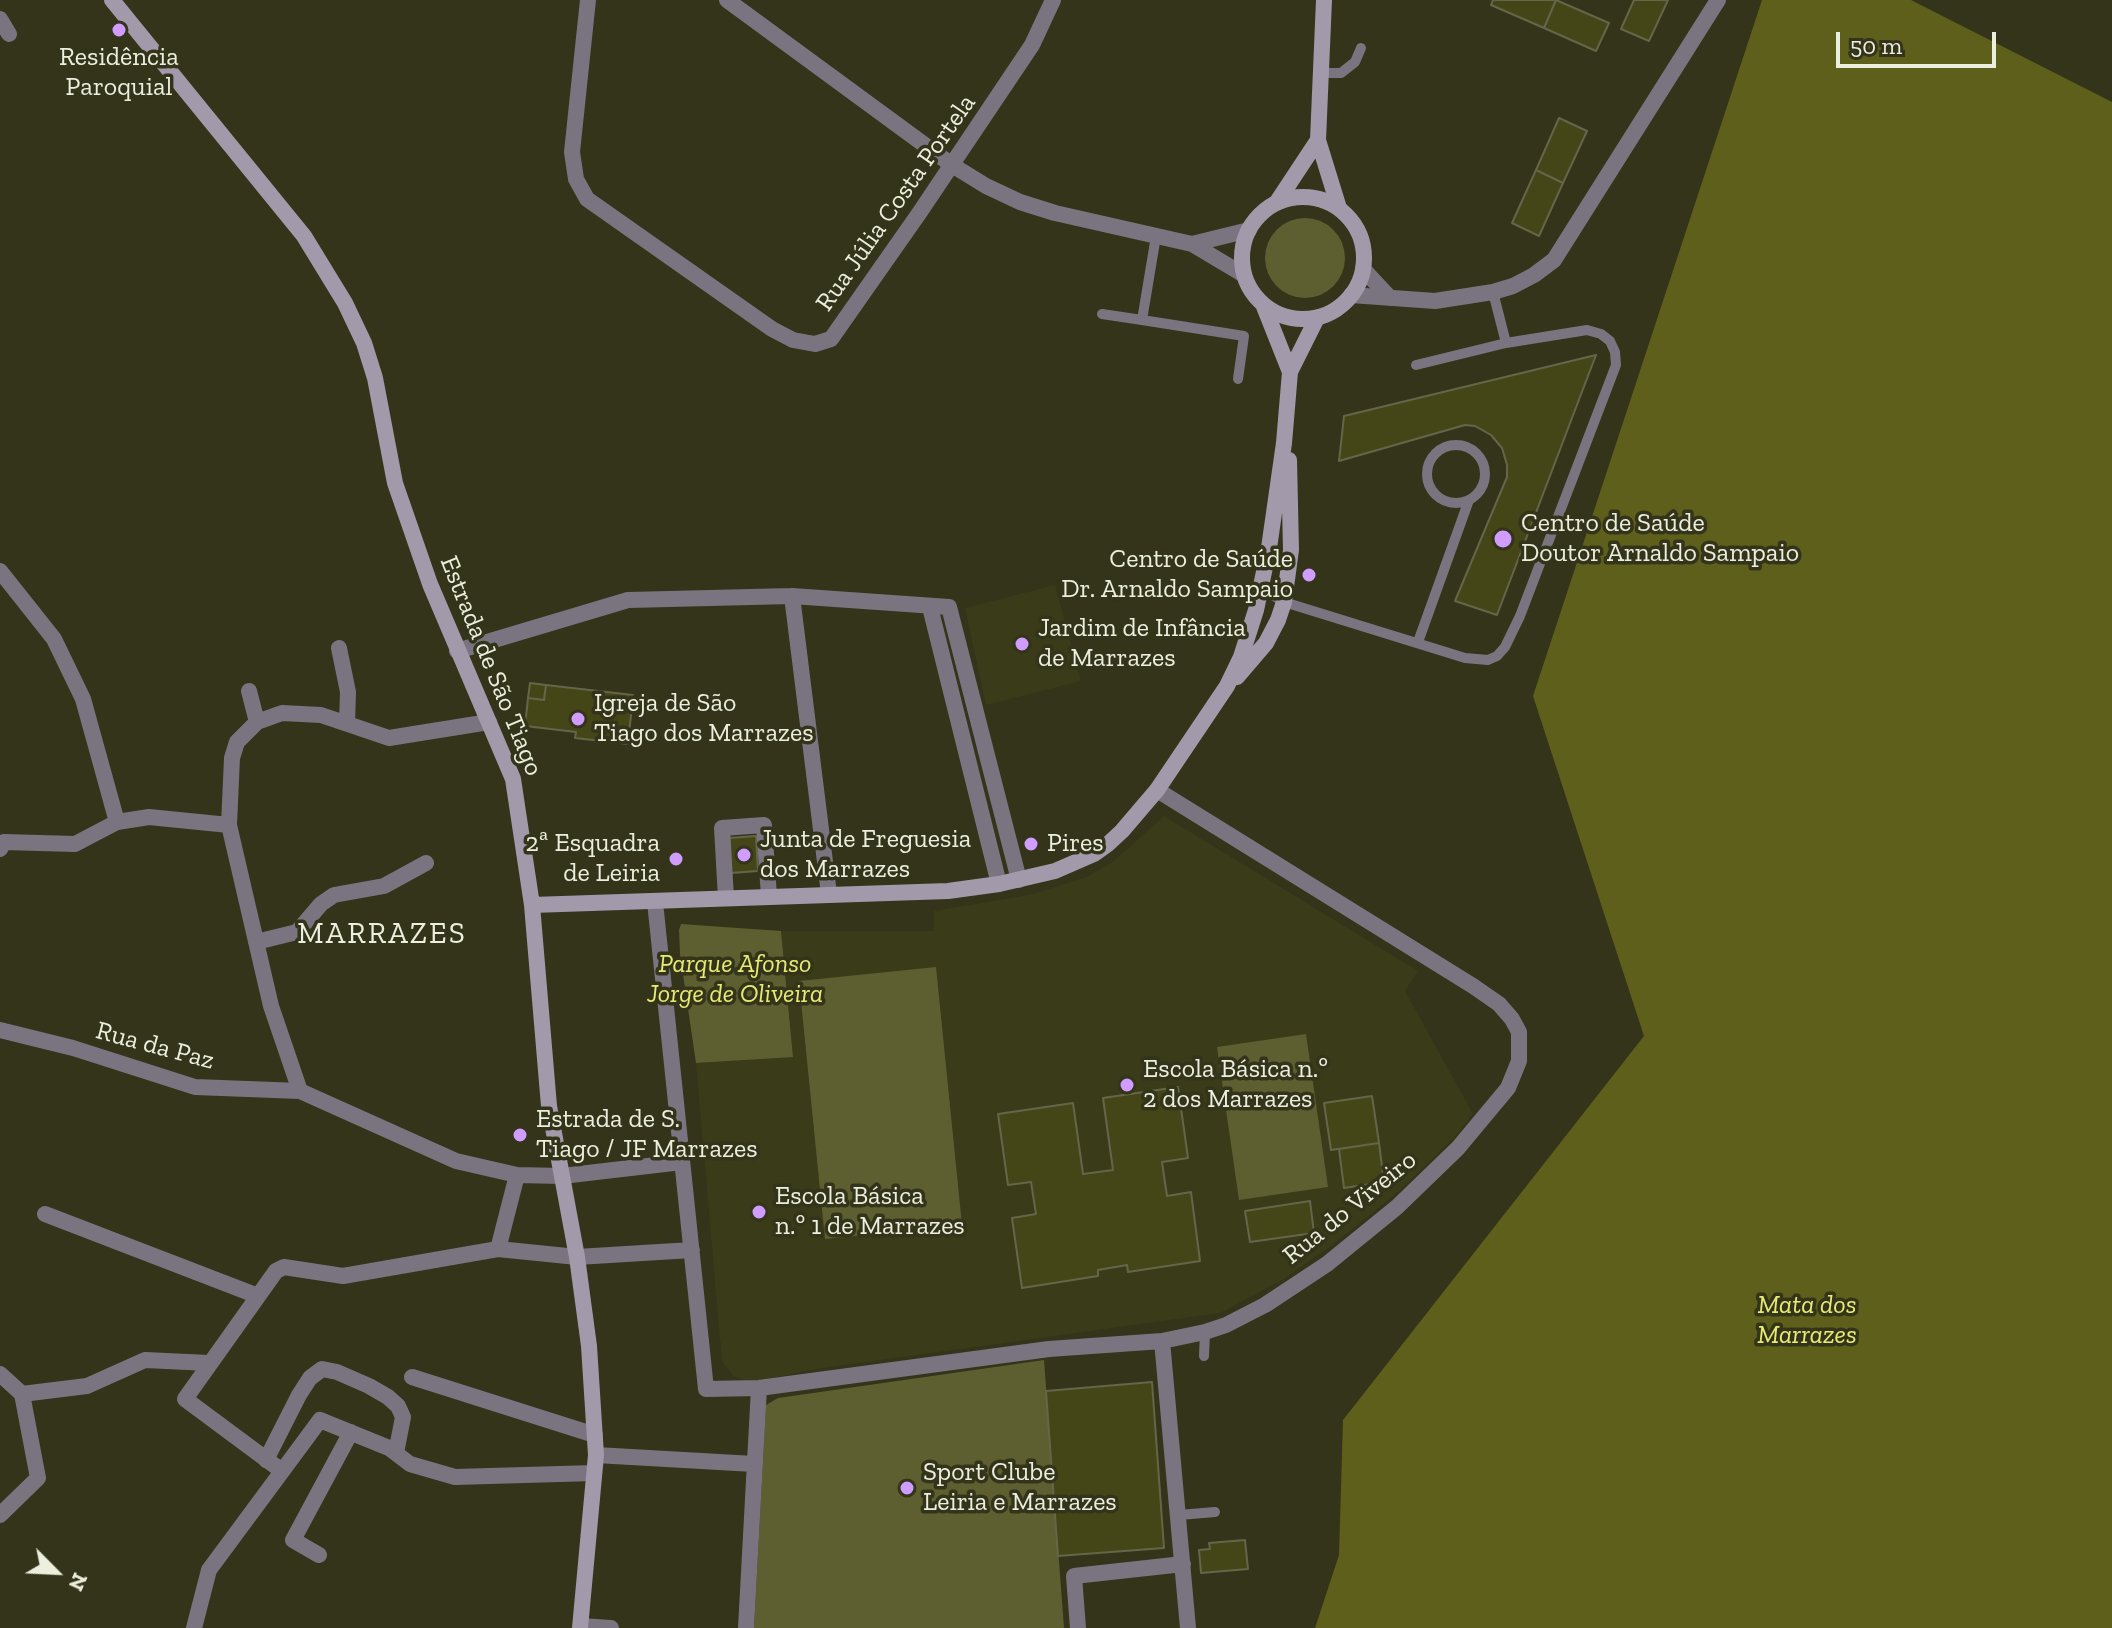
<!DOCTYPE html>
<html>
<head>
<meta charset="utf-8">
<style>
  body { margin:0 }
  #map { position:relative; width:2112px; height:1628px; overflow:hidden; background:#33341a; font-family:"Zilla Slab",serif }
  canvas { display:block }
  .north { position:absolute; left:16px; top:1532px; width:80px; height:80px; -webkit-text-stroke:6px #33341a; paint-order:stroke; rotate:114deg; font-size:22px; font-weight:700; line-height:32px; text-align:center; color:#eceede }
  .north::after { content:''; display:block; margin:auto; width:28px; height:36px; background:#eceede; clip-path:polygon(50% 0,100% 100%,50% 72%,0 100%) }
  .scale { position:absolute; left:1836px; top:32px; width:160px; height:36px; box-sizing:border-box; border:4px solid #eceede; border-top:0; padding-left:10px; font-size:24px; line-height:28px; white-space:nowrap; color:#eceede; -webkit-text-stroke:6px #33341a; paint-order:stroke }
</style>
</head>
<body>
<div id="map">
<canvas width="2112" height="1628"></canvas>
<div class="north">N</div>
<div class="scale">50 m</div>
</div>
<script>
const g = document.querySelector('canvas').getContext('2d');
g.lineJoin = 'round';
function fillPath(path, color) { g.fillStyle = color; g.fill(path, 'evenodd'); }
const poly = rows => new Path2D(rows.map(r => 'M' + r).join(''));
function trace(path, color, width, dash) { g.strokeStyle = color; g.lineWidth = width; g.lineCap = dash ? 'butt' : 'round'; g.setLineDash(dash || []); g.stroke(path); }
function drawText(font, color, halo, rows, align = 'center') {
  g.font = font + ' "Zilla Slab",serif'; g.lineWidth = 7; g.setLineDash([]); g.textBaseline = 'middle'; g.strokeStyle = halo; g.fillStyle = color; for (const [text, x, y, turn = 0] of rows) {
    g.save(); g.translate(x, y); g.rotate((+turn || 0) * Math.PI / 180); g.textAlign = isNaN(turn) ? turn : align; if (halo) g.strokeText(text, 0, 0); g.fillText(text, 0, 0); g.restore();
  }
}
fillPath(poly([
  [1055,585,1081,681,986,705,965,608],
  [1164,816,1418,971,1405,991,1473,1114,1455,1137,1397,1193,1332,1245,1284,1279,1220,1313,823,1368,750,1382,733,1376,722,1361,696,1063,793,1056,781,931,934,931,934,911,1029,895,1087,877,1114,861]
]), '#3a3b19');
fillPath(poly([
  '1265 258a40 40 0 1 1 80 0a40 40 0 1 1-80 0Z',
  [681,924,781,931,793,1057,696,1063,680,954,679,930],
  [936,967,962,1225,825,1239,799,981],
  [1306,1034,1328,1187,1239,1200,1217,1047],
  [1044,1360,1064,1628,754,1628,766,1405,778,1398]
]), '#5d5f30');
fillPath(poly([
  [1762,0,1911,0,2112,102,2112,1628,1315,1628,1339,1555,1343,1420,1644,1036,1533,696]
]), '#5e5f1a');
const building = poly([
  [1493,0,1556,0,1544,28,1491,5,1493,0],
  [1556,0,1609,23,1596,51,1544,28,1556,0],
  [1634,0,1668,0,1649,41,1621,29,1634,0],
  [1559,118,1587,131,1563,183,1536,170,1559,118],
  [1536,170,1563,183,1539,236,1512,223,1536,170],
  [1596,355,1497,615,1455,601,1507,477,1507,465,1502,448,1491,435,1475,426,1465,425,1339,461,1344,416,1596,355],
  [530,683,546,685,544,700,528,698,530,683],
  [546,685,633,695,628,744,575,738,576,732,525,726,528,698,544,700,546,685],
  [756,836,758,871,731,873,729,838,756,836],
  [1178,1087,1188,1158,1162,1162,1167,1196,1191,1192,1200,1261,1128,1272,1127,1265,1098,1270,1098,1276,1022,1288,1012,1218,1036,1214,1031,1182,1008,1185,998,1114,1073,1103,1083,1174,1113,1170,1103,1098,1178,1087],
  [1372,1096,1379,1143,1331,1150,1324,1103,1372,1096],
  [1379,1143,1384,1182,1344,1188,1339,1149,1379,1143],
  [1310,1201,1314,1233,1250,1242,1245,1211,1310,1201],
  [1152,1382,1164,1548,1058,1556,1046,1391,1152,1382],
  [1245,1540,1248,1569,1201,1573,1199,1550,1210,1549,1209,1543,1245,1540]
]);
fillPath(building, '#454617');
trace(building, '#64664a', 2);
trace(poly([
  [1321,73,1341,73,1355,62,1361,48],
  [1156,236,1142,320,1244,336,1238,379],
  [1102,314,1142,320],
  [1416,365,1506,343],
  '1427 474a29 29 0 1 1 58 0a29 29 0 1 1-58 0Z',
  [1261,589,1284,602,1465,658,1488,660,1497,656,1505,647,1520,616,1616,365,1615,352,1610,341,1601,334,1587,330,1506,343,1493,292],
  [1418,642,1469,500],
  [1204,1356,1205,1332],
  [1179,1515,1215,1512]
]), '#7a7480', 10);
trace(poly([
  [588,0,572,152,576,179,587,199,772,329,793,340,815,344,831,339,920,212,1032,45,1053,0],
  [727,0,952,165,986,186,1020,202,1055,213,1192,244,1244,275],
  [0,19,9,34],
  [1192,244,1249,230],
  [1363,269,1390,298],
  [1351,295,1435,301,1493,292,1513,286,1534,275,1554,260,1718,0],
  [0,571,54,639,83,699,117,822],
  [792,596,829,894],
  [930,607,999,884],
  [339,648,348,692,347,723],
  [457,651,628,600,792,596,949,607,1019,880],
  [249,691,257,722],
  [489,722,389,738,321,715,282,713,257,722,237,742,232,758,229,825,271,1006,300,1091,456,1161,517,1175,562,1176,682,1162],
  [0,849,4,842,75,844,117,822,149,817,229,825],
  [726,898,722,828,764,825,769,896],
  [655,902,706,1389,759,1388,1049,1349,1162,1341,1205,1332,1226,1325,1265,1305,1327,1264,1397,1207,1458,1148,1508,1088,1519,1061,1519,1032,1512,1019,1499,1004,1473,986,1157,790],
  [256,942,297,932,321,904,334,895,384,886,426,863],
  [0,1030,73,1048,195,1087,300,1091],
  [45,1214,258,1296],
  [498,1249,517,1175],
  [1162,1341,1188,1628],
  [0,1374,22,1394,87,1386,145,1360,209,1363],
  [412,1377,595,1435],
  [596,1455,754,1464],
  [266,1460,299,1395,310,1378,322,1369,337,1372,369,1386,388,1397,398,1406,403,1417,396,1453],
  [282,1471,185,1399,276,1271,284,1267,343,1276,498,1249,577,1257,692,1250],
  [0,1515,38,1478,22,1394],
  [319,1555,293,1540,351,1432],
  [581,1626,611,1628],
  [194,1628,209,1570,320,1420,389,1448,410,1464,455,1477,594,1473],
  [746,1628,759,1388],
  [1078,1628,1074,1576,1183,1564]
]), '#7a7480', 16);
trace(poly([
  [112,0,304,236,345,303,364,343,375,378,395,483,430,584,513,779,532,905,549,1106,577,1257,589,1346,596,1455,580,1628],
  [1324,0,1318,140,1339,208],
  '1242 258a61 61 0 1 1 122 0a61 61 0 1 1-122 0Z',
  [1277,202,1318,140],
  [1263,304,1290,372],
  [1237,677,1266,643,1278,620,1284,602,1291,550,1289,460],
  [532,905,948,891,999,884,1055,871,1094,854,1108,844,1122,831,1157,790,1227,686,1241,657,1256,610,1269,548,1284,443,1290,372,1317,318]
]), '#a299ab', 16);
for (const [x, y, r, color] of [
  [119,30,8,"#d09dfe"],
  [1503,539,10,"#d09dfe"],
  [1309,575,8,"#d09dfe"],
  [1022,644,8,"#d09dfe"],
  [578,719,8,"#d09dfe"],
  [1031,844,8,"#d09dfe"],
  [744,855,8,"#d09dfe"],
  [676,859,8,"#d09dfe"],
  [1127,1085,8,"#d09dfe"],
  [520,1135,8,"#d09dfe"],
  [759,1212,8,"#d09dfe"],
  [907,1488,8,"#d09dfe"]
]) { const dot = new Path2D(); dot.arc(x, y, r, 0, 2 * Math.PI); g.fillStyle = color; g.fill(dot); trace(dot, '#33341a', 3); }
drawText('26px', '#eceede', '#33341a', [
  ["Residência",119,58,"center"],
  ["Paroquial",119,88,"center"],
  ["Centro de Saúde",1521,524],
  ["Doutor Arnaldo Sampaio",1521,554],
  ["Centro de Saúde",1293,560,"right"],
  ["Dr. Arnaldo Sampaio",1293,590,"right"],
  ["Jardim de Infância",1038,629],
  ["de Marrazes",1038,659],
  ["Igreja de São",594,704],
  ["Tiago dos Marrazes",594,734],
  ["Junta de Freguesia",760,840],
  ["dos Marrazes",760,870],
  ["2ª Esquadra",660,844,"right"],
  ["de Leiria",660,874,"right"],
  ["Pires",1047,844],
  ["Escola Básica n.º",1143,1070],
  ["2 dos Marrazes",1143,1100],
  ["Estrada de S.",536,1120],
  ["Tiago / JF Marrazes",536,1150],
  ["Escola Básica",775,1197],
  ["n.º 1 de Marrazes",775,1227],
  ["Sport Clube",923,1473],
  ["Leiria e Marrazes",923,1503]
], 'left');
drawText('26px', '#eceede', '#33341a', [
  ["Rua Júlia Costa Portela",896,203,-55],
  ["Estrada de São Tiago",491,666,68],
  ["Rua da Paz",155,1046,15],
  ["Rua do Viveiro",1350,1208,-39]
]);
drawText('italic 26px', '#e7ea73', '#33341a', [
  ["Parque Afonso",735,965],
  ["Jorge de Oliveira",735,995],
  ["Mata dos",1807,1306],
  ["Marrazes",1807,1336]
]);
g.letterSpacing = '2px';
drawText('30px', '#eceede', '#33341a', [
  ["MARRAZES",382,934]
]);
g.letterSpacing = '0px';
</script>
</body>
</html>
